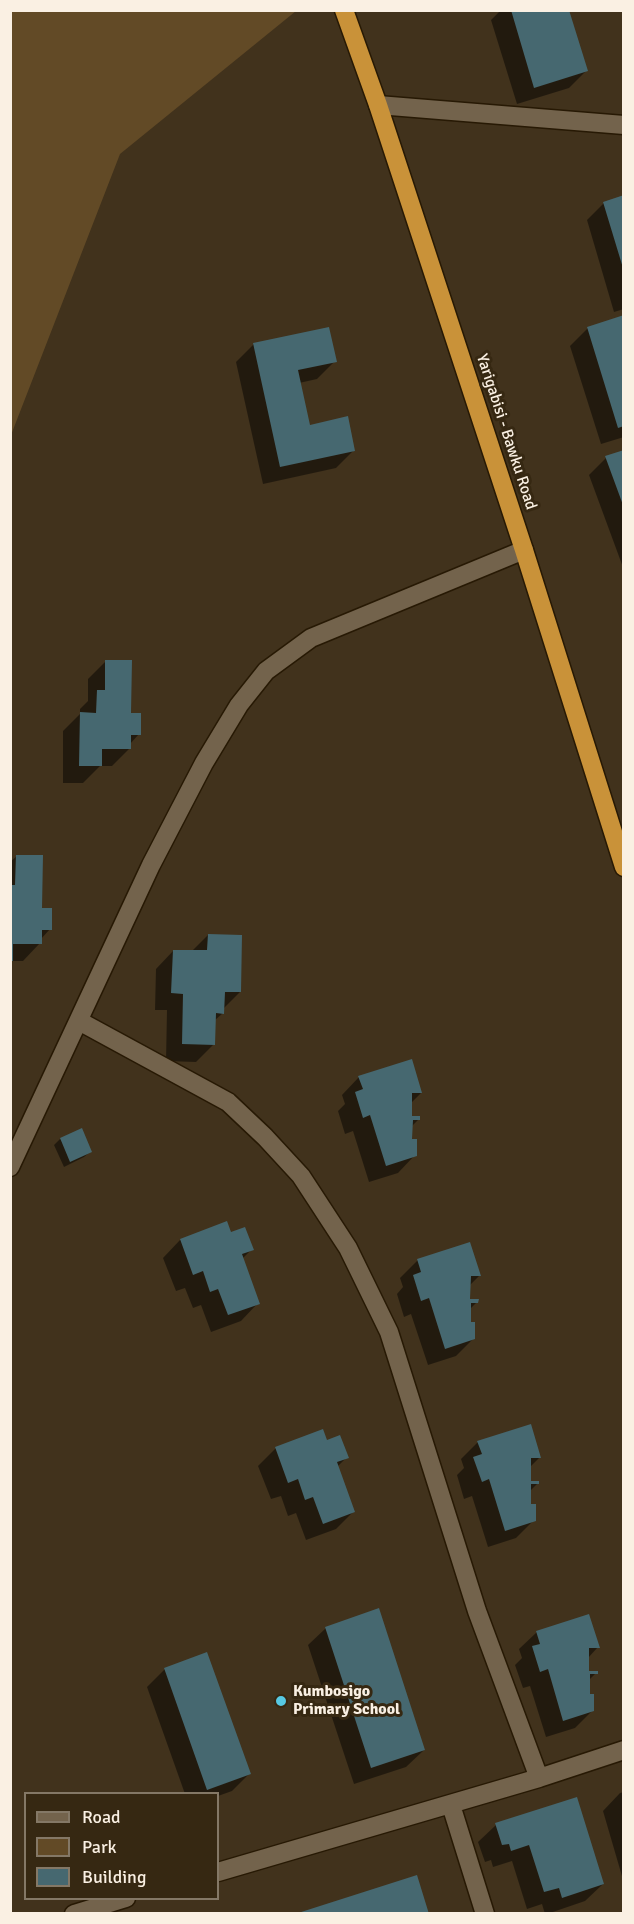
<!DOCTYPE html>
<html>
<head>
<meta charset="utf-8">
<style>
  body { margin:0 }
  #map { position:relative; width:634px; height:1924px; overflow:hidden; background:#41321c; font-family:Signika,sans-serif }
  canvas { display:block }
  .frame { position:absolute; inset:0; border:12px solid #faf0e3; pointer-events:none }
  .legend { position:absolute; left:24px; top:1792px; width:195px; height:108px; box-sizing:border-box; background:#362812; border:2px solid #847866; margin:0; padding:8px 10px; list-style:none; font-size:18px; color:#faf0e3 }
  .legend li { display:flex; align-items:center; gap:12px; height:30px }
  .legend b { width:30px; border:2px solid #847866 }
</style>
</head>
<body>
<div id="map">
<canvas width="634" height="1924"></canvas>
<div class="frame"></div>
<ul class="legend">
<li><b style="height:8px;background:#73634c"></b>Road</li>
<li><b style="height:16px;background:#624a26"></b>Park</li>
<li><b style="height:16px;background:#466870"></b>Building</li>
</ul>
</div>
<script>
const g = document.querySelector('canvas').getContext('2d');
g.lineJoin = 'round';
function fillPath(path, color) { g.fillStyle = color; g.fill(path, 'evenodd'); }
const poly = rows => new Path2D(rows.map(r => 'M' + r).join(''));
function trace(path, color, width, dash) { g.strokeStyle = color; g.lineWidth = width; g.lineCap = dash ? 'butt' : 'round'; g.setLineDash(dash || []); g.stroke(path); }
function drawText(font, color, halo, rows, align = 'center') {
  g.font = font + ' Signika,sans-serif'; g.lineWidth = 6; g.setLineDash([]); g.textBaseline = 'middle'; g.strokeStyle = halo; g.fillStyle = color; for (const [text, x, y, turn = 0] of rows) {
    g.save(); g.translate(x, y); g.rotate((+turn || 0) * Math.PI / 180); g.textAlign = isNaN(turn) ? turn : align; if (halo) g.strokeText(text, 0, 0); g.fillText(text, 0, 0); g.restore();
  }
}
fillPath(poly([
  [11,10,296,11,120,154,11,435]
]), '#624a26');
fillPath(poly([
  [501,10,568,10,586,71,569,88,517,104,491,20],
  [624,197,624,309,614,312,587,220,604,203],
  [624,316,624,437,601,444,570,346,588,328],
  [254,344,335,361,317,379,299,383,309,427,354,450,336,468,263,484,236,362],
  [624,451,624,570,589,475,606,458],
  [106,661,139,734,130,744,130,748,112,766,100,766,83,783,63,783,63,731,80,714,80,709,88,701,88,679],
  [17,856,50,929,41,939,40,943,23,961,10,961,10,862],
  [208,935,240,992,223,1009,223,1013,214,1021,214,1044,196,1062,166,1061,167,1010,155,1010,156,969,173,951,192,951],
  [359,1077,421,1093,411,1103,410,1118,419,1119,411,1127,411,1141,415,1155,398,1173,369,1182,353,1131,345,1134,338,1111,345,1104,342,1095],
  [60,1139,90,1152,84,1157,64,1167,54,1145],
  [227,1223,231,1234,252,1249,242,1259,258,1303,241,1321,211,1332,201,1305,193,1308,185,1288,176,1291,163,1258,180,1240],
  [418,1260,479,1276,469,1286,469,1300,477,1302,469,1310,469,1324,474,1338,456,1356,428,1365,411,1314,404,1317,397,1294,403,1287,400,1278],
  [478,1442,540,1457,529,1468,529,1482,538,1483,530,1491,530,1505,534,1520,516,1538,488,1547,472,1496,464,1499,457,1475,464,1468,461,1459],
  [276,1448,347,1457,337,1467,353,1512,336,1529,306,1540,296,1513,288,1516,281,1496,271,1499,258,1466],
  [326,1628,424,1750,406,1767,354,1784,308,1645],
  [537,1632,598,1647,588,1658,588,1672,596,1673,588,1681,588,1695,593,1710,575,1728,546,1737,530,1686,523,1688,515,1665,522,1658,519,1649],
  [165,1669,250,1773,232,1791,218,1796,218,1794,185,1794,147,1687],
  [624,1792,624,1883,603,1811,620,1793],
  [496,1825,603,1884,585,1901,547,1914,545,1914,542,1904,527,1909,512,1861,493,1867,491,1860,485,1862,478,1842]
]), '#0007');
fillPath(poly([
  [511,10,569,10,588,71,534,88],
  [624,195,624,267,623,268,603,202],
  [624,315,624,426,618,428,587,327],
  [329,327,337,362,298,370,310,425,348,416,355,451,280,467,253,343],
  [624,450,624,505,623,505,605,456],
  [105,660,132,660,131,713,141,713,141,735,131,735,131,749,102,749,102,766,79,766,80,712,96,713,97,690,105,690],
  [16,855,43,855,42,908,52,908,52,930,42,930,42,944,13,944,13,961,10,961,10,885,15,885],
  [208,934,242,935,241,992,225,992,224,1014,216,1013,215,1045,182,1044,183,994,171,993,173,950,207,950],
  [412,1059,422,1093,412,1093,412,1116,420,1116,420,1120,413,1120,412,1139,417,1139,417,1156,386,1166,370,1115,363,1118,355,1092,363,1089,358,1076],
  [82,1128,92,1152,70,1162,60,1138],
  [227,1221,231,1232,245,1227,254,1250,242,1254,260,1304,228,1315,218,1289,210,1292,203,1271,193,1275,180,1239],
  [470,1242,481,1276,471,1276,470,1299,479,1299,478,1303,471,1303,471,1322,475,1322,475,1339,445,1349,429,1298,421,1301,413,1275,421,1272,417,1259],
  [531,1424,541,1458,531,1458,531,1481,539,1481,539,1484,531,1484,531,1504,536,1504,536,1521,505,1531,489,1479,482,1482,473,1457,482,1454,477,1441],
  [323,1429,327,1440,340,1435,349,1458,337,1462,355,1512,323,1524,313,1497,305,1500,298,1479,288,1483,275,1447],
  [379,1608,425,1750,371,1768,325,1627],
  [589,1614,600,1648,589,1648,589,1671,598,1671,598,1674,590,1674,590,1694,594,1694,594,1711,563,1721,548,1669,540,1672,532,1646,540,1644,536,1631],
  [207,1652,251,1774,207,1790,164,1668],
  [577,1797,604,1884,562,1898,559,1888,544,1892,529,1845,511,1851,509,1844,502,1845,495,1823],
  [417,1875,429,1914,298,1914,298,1913]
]), '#466870');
const street = poly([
  [378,105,624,125],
  [79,1021,228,1102,265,1137,301,1176,348,1248,389,1332,477,1611,539,1778],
  [10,1167,151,865,204,763,239,705,266,671,311,638,524,550],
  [451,1805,485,1914],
  [218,1872,539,1778,624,1750],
  [74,1914,126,1898]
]);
const highway = poly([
  [344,10,378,105,524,550,624,867]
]);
trace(street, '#271904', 21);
trace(highway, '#271904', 21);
trace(street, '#73634c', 18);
trace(highway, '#c99239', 18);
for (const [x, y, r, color] of [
  [281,1701,6,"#57c9e3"]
]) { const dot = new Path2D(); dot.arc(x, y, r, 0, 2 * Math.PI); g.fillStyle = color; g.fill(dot); trace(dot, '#362812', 2); }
drawText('16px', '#faf0e3', '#362812', [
  ["Yarigabisi - Bawku Road",506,432,72]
]);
drawText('bold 16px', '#faf0e3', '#362812', [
  ["Kumbosigo",293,1692],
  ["Primary School",293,1710]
], 'left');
</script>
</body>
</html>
